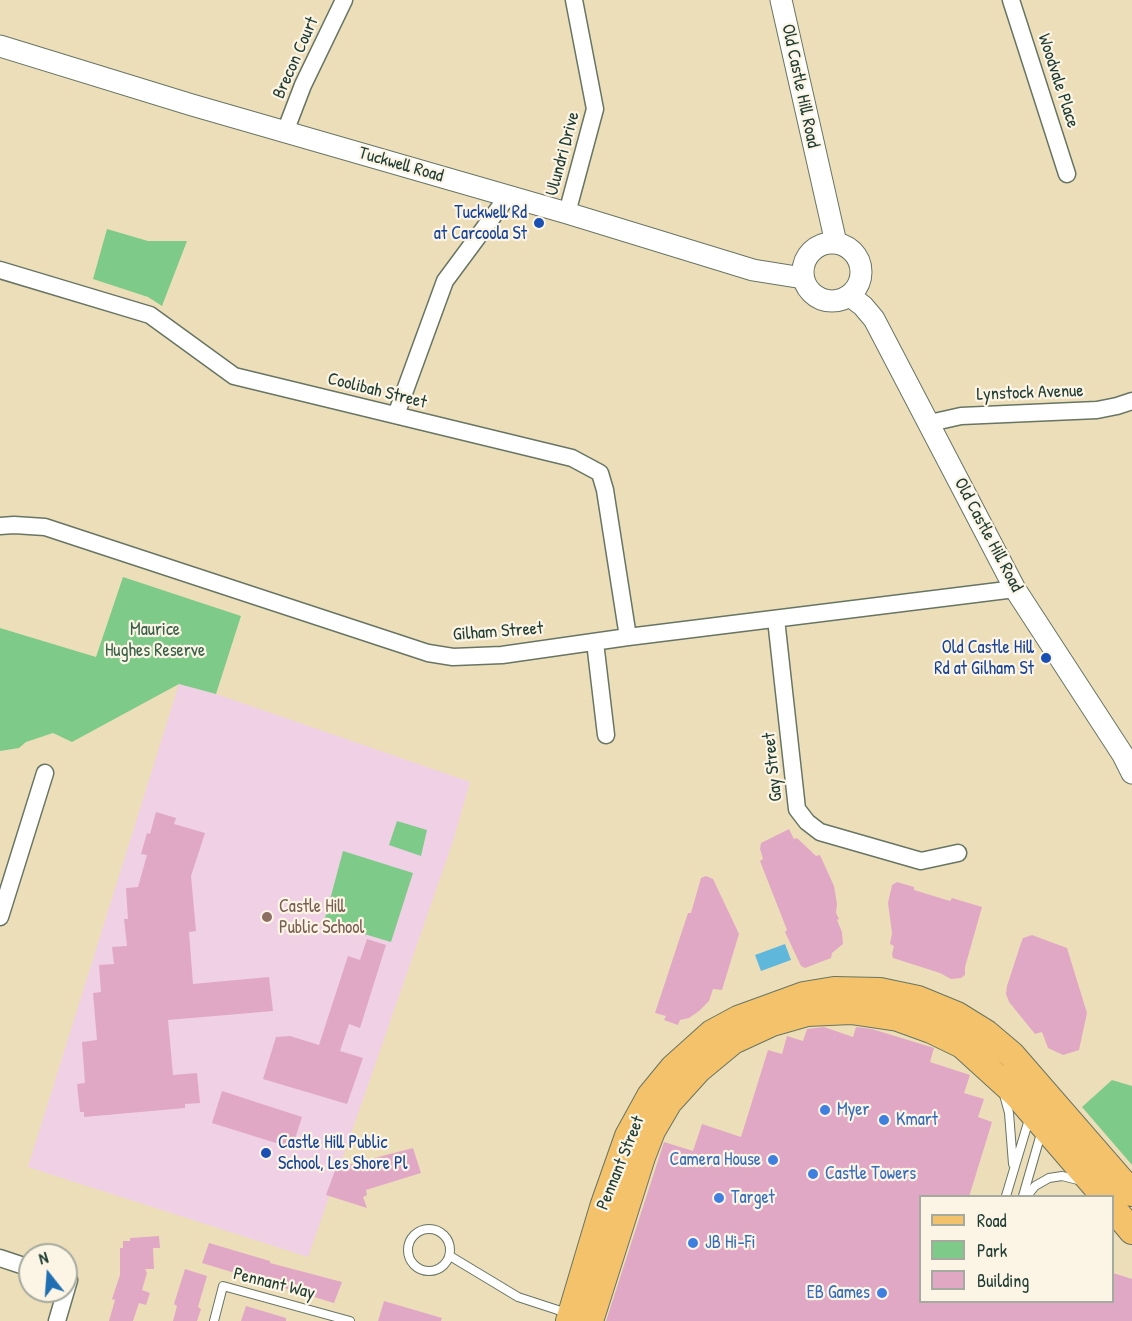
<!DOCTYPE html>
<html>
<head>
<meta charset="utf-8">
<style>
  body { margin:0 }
  #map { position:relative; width:1132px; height:1321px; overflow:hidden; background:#eddeba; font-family:"Patrick Hand",sans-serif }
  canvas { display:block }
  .legend { position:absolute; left:919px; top:1195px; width:195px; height:108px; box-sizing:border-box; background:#fcf5e5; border:2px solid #a4ab9e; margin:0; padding:8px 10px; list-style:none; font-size:18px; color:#1f3d34 }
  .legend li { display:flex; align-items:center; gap:12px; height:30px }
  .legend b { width:30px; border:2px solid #a4ab9e }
  .north { position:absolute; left:18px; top:1243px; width:60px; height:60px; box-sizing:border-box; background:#fcf5e5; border:2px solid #a4ab9e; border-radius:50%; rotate:343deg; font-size:16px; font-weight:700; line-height:24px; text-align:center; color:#1f3d34 }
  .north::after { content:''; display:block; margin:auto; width:21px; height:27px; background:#1f6fb2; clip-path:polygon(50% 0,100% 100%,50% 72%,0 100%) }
</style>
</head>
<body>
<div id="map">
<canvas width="1132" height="1321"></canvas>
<ul class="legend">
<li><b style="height:8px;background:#f3c26a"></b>Road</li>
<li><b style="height:16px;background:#7ecb89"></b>Park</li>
<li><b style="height:16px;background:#e0a8c5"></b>Building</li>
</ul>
<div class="north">N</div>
</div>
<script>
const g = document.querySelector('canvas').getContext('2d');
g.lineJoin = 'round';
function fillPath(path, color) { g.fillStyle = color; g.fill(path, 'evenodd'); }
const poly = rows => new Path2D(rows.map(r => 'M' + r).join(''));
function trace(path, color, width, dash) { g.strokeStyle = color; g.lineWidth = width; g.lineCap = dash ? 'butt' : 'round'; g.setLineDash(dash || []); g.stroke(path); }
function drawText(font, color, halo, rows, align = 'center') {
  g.font = font + ' "Patrick Hand",sans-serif'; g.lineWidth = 4.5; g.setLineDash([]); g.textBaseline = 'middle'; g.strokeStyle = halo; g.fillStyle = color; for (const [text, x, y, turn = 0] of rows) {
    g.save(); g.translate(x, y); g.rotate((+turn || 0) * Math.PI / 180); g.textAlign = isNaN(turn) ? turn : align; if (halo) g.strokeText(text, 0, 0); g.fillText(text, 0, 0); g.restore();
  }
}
fillPath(poly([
  [179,684,216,694,470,782,453,841,308,1257,28,1167]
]), '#efd0e5');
fillPath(poly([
  [107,229,148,241,187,241,162,306,148,297,93,279],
  [123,577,241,616,216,694,179,684,72,742,53,733,26,742,19,748,0,751,0,628,96,657],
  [397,821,427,830,421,856,389,845],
  [343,851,413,873,391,942,324,922],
  [1112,1080,1132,1086,1132,1165,1082,1107]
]), '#7ecb89');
fillPath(poly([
  [785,944,791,960,761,971,755,955]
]), '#5fb7dc');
fillPath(poly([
  [156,812,176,818,174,824,205,833,191,876,196,931,189,932,193,984,269,977,273,1011,168,1020,173,1075,197,1073,200,1103,185,1104,185,1108,84,1117,84,1112,80,1112,77,1084,85,1083,82,1042,97,1040,93,993,101,992,99,965,114,964,112,947,127,946,124,919,128,919,126,888,138,887,147,855,141,854,147,833,150,834],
  [789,829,794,839,797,838,816,856,820,855,834,886,837,904,836,913,839,919,837,920,842,932,843,944,832,953,831,958,805,968,801,966,785,932,787,930,760,861,763,859,760,849,761,843],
  [706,876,713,879,739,934,722,990,713,989,709,1001,699,1011,689,1018,680,1020,678,1025,664,1020,666,1016,655,1013,688,913,691,913,701,878],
  [897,882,914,887,914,890,950,901,952,898,982,907,965,967,965,975,961,978,951,979,940,973,893,958,892,954,894,946,890,944,892,933,888,903,892,885],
  [1032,935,1067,948,1087,1013,1079,1050,1063,1055,1048,1048,1042,1032,1035,1034,1009,1002,1006,994,1007,986,1021,943,1023,938],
  [367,939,386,945,360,1028,349,1024,340,1051,363,1058,347,1104,263,1079,276,1037,290,1036,319,1045,348,956,360,960],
  [824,1027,853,1037,856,1027,872,1029,934,1048,930,1062,970,1075,964,1093,984,1099,978,1117,992,1122,969,1197,921,1197,921,1302,1113,1302,1113,1273,1132,1279,1132,1321,606,1321,664,1142,693,1151,702,1124,741,1137,768,1050,782,1054,787,1036,803,1041,807,1029],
  [222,1091,302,1117,292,1148,212,1123],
  [413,1148,421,1173,366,1190,367,1195,363,1197,367,1208,326,1195,336,1168],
  [159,1236,160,1248,153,1248,154,1269,145,1269,147,1273,142,1290,150,1293,146,1305,139,1303,133,1321,109,1321,115,1300,112,1299,120,1275,120,1248,123,1248,123,1241,130,1241,130,1238],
  [209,1243,270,1261,270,1263,342,1282,334,1303,202,1263],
  [185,1269,207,1276,198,1307,201,1309,197,1321,173,1321,177,1306,174,1304],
  [384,1301,442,1318,441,1321,378,1321],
  [246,1306,286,1318,286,1321,241,1321]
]), '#e0a8c5');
const service = poly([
  [1003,1091,1009,1113,1013,1164],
  [1006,1196,1030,1116],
  [1023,1196,1042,1130],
  [1027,1196,1035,1186,1049,1178,1062,1176,1082,1181],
  '408 1250a21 21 0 1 1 42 0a21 21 0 1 1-42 0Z',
  [450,1256,518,1297,567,1313],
  [214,1321,223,1286,350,1321]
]);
const minor = poly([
  [1011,0,1067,174],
  [285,132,303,85,344,0],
  [567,213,595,109,574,0],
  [0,270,150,315,234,376,572,458,600,473,605,490,628,637],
  [396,415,445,281,508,196],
  [930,423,961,416,1097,410,1117,406,1132,401],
  [0,526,14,525,45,527,428,653,453,657,502,655,628,637,1015,589],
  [776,619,797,809,807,822,820,832,921,861,958,853],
  [595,642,606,735],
  [0,917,45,773],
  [0,1258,30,1268],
  [57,1321,69,1280,66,1279]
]);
const tertiary = poly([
  [781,0,836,243],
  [0,46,192,105,567,213,753,270,803,278],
  '803 272a29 29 0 1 1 58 0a29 29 0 1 1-58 0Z',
  [850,296,863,306,874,319,1015,589,1123,755,1132,773]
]);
const primary = poly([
  [1112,1207,1132,1231],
  [569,1321,603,1207,628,1136,650,1096,673,1068,712,1033,738,1019,804,995,834,990,880,991,918,999,957,1015,986,1033,1012,1055,1132,1193],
  [590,1321,642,1157,652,1131,669,1102,698,1070,733,1041,772,1023,807,1013,851,1011,898,1018,931,1030,962,1045,1017,1095,1104,1196]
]);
trace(service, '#677563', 10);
trace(minor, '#677563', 19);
trace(tertiary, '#677563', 23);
trace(primary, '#677563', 28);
trace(service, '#fff', 8);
trace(minor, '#fff', 16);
trace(tertiary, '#fff', 21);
trace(primary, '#f3c26a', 26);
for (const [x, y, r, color] of [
  [539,223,6,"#1a4fb4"],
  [1046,658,6,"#1a4fb4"],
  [267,917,6,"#8d6e63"],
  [825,1110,6,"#3f7fe0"],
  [884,1120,6,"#3f7fe0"],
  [266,1153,6,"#1a4fb4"],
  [773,1160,6,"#3f7fe0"],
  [813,1174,6,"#3f7fe0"],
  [719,1198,6,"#3f7fe0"],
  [693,1243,6,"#3f7fe0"],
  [882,1293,6,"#3f7fe0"]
]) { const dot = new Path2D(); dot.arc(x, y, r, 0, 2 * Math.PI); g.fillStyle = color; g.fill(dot); trace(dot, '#fcf5e5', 2); }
drawText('18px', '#1f3d34', '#fcf5e5', [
  ["Brecon Court",296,58,-66],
  ["Woodvale Place",1058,81,72],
  ["Old Castle Hill Road",800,86,78],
  ["Ulundri Drive",563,154,-75],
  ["Tuckwell Road",401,165,16],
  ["Coolibah Street",377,391,14],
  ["Lynstock Avenue",1030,393,-2],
  ["Old Castle Hill Road",988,535,62],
  ["Gilham Street",498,632,-4],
  ["Gay Street",773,767,-96],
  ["Pennant Street",621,1163,-68],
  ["Pennant Way",274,1284,14]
]);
drawText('18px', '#164399', '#fcf5e5', [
  ["Tuckwell Rd",527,213],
  ["at Carcoola St",527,234],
  ["Old Castle Hill",1034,648],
  ["Rd at Gilham St",1034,669],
  ["Castle Hill Public",278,1143,"left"],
  ["School, Les Shore Pl",278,1164,"left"]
], 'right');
drawText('18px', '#376049', '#fcf5e5', [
  ["Maurice",155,630],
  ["Hughes Reserve",155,651]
]);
drawText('18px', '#785e54', '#fcf5e5', [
  ["Castle Hill",279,907],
  ["Public School",279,928]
], 'left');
drawText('18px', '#366cbe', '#fcf5e5', [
  ["Myer",837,1110],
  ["Kmart",896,1120],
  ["Camera House",761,1160,"right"],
  ["Castle Towers",825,1174],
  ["Target",731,1198],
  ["JB Hi-Fi",705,1243],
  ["EB Games",870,1293,"right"]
], 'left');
</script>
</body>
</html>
